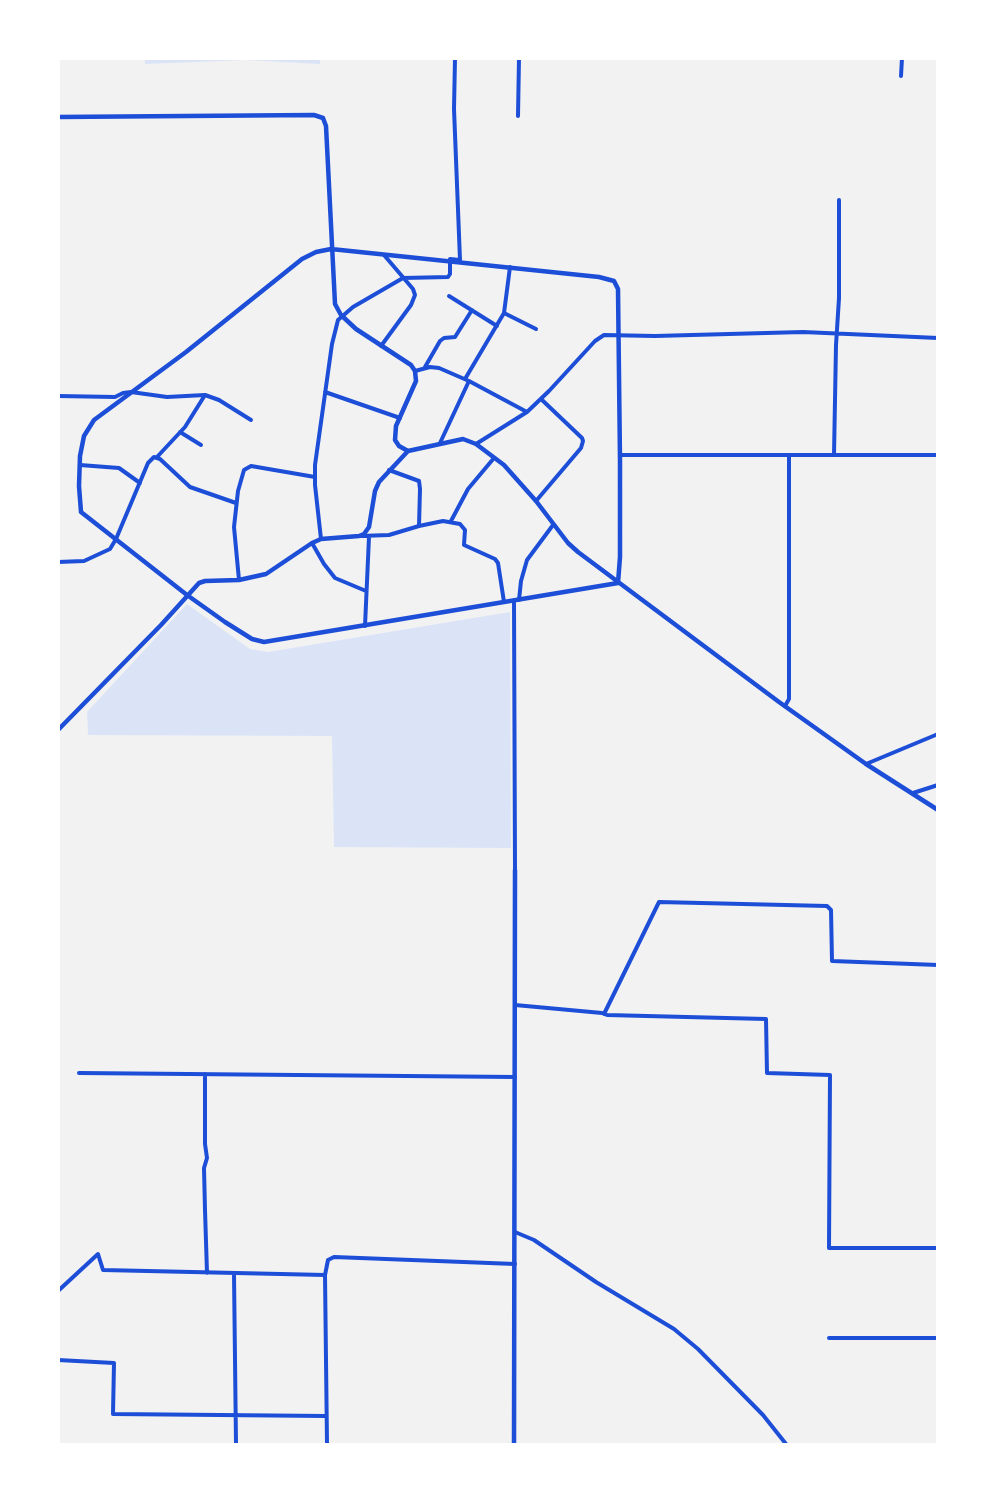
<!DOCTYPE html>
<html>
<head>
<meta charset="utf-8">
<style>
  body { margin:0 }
  #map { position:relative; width:996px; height:1503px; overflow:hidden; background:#f2f2f2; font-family:"Playfair Display",serif }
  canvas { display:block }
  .frame { position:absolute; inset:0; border:60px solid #fff; pointer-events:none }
</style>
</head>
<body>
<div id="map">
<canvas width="996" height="1503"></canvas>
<div class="frame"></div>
</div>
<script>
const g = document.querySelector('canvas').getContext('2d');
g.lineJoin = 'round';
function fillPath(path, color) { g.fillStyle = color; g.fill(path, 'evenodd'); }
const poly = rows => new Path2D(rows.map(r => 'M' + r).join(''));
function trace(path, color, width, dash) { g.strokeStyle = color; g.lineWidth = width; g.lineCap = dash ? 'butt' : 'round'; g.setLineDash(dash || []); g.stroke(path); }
fillPath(poly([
  [145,59,320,58,320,64,246,60,145,64],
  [187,604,250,649,268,652,510,612,511,848,334,847,332,736,88,735,87,712]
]), '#dbe4f7');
trace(poly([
  [901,76,902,58],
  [518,116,519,58],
  [449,296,497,326],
  [504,313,536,329],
  [381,346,411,305,415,295,413,289,384,255],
  [425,367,440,341,444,338,455,337,472,310],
  [415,371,430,367,439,368,469,381,527,412],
  [465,379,504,313,510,267],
  [325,392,400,418],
  [58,396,115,397,123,393,131,392,167,397,205,395,219,400,251,420],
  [180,432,201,445],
  [440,443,469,381],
  [476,444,527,412,549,391,595,341,604,335,655,336,803,332,938,338],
  [620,455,789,455],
  [834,455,938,455],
  [157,457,185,427,205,395],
  [80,465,119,468,140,483],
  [389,470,419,481,420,489,419,526],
  [536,501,581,448,583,441,582,438,541,399],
  [451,521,468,489,494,458],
  [360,536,389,535,419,526,443,521,460,524,465,530,464,545,495,559,498,563,504,602],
  [321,539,315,485,315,465,332,344,338,320,353,307,403,278,448,277,450,274,450,259,460,260,454,109,455,58],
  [312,543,324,564,335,578,366,591],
  [58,562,84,561,110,549,116,539,148,463,154,457,160,459,190,487,236,503],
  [239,580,234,527,238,491,244,470,251,466,315,477],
  [519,600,521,581,527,560,553,525],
  [514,601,515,870],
  [365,626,369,537],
  [785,706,789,699,789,455,834,455,836,345,839,298,839,200],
  [866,764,938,734],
  [913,793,938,785],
  [515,1005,602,1013,607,1015,766,1019,767,1073,830,1075,829,1248,938,1248],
  [604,1014,659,902,827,906,831,910,832,961,938,965],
  [79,1073,515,1077],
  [205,1074,205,1144,207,1158,204,1168,205,1210,207,1273],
  [515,1232,534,1240,596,1282,674,1329,698,1349,763,1415,786,1444],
  [234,1274,236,1444],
  [58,1291,98,1254,103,1270,325,1275],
  [829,1338,938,1338],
  [58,1360,114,1363,113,1414,326,1416],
  [327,1444,325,1275,328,1260,334,1257,515,1264]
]), '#1d4ed8', 4);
trace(poly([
  [58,117,314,115,323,118,326,126,335,304,341,315,356,329,411,365,415,371,416,381,396,426,395,440,399,446,408,451,463,439,476,444,504,465,536,501,568,543,578,552,779,702,866,764,938,810],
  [331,249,599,277,614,281,618,289,620,461,620,557,618,583,264,642,252,639,225,622,187,595,81,512,79,486,80,456,84,436,94,420,186,352,302,259,316,252,331,249],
  [58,730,161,625,199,583,205,581,239,580,266,574,312,543,321,539,359,536,364,534,369,527,375,491,379,482,408,451],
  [514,1444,515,870]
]), '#1d4ed8', 4.5);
</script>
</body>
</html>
